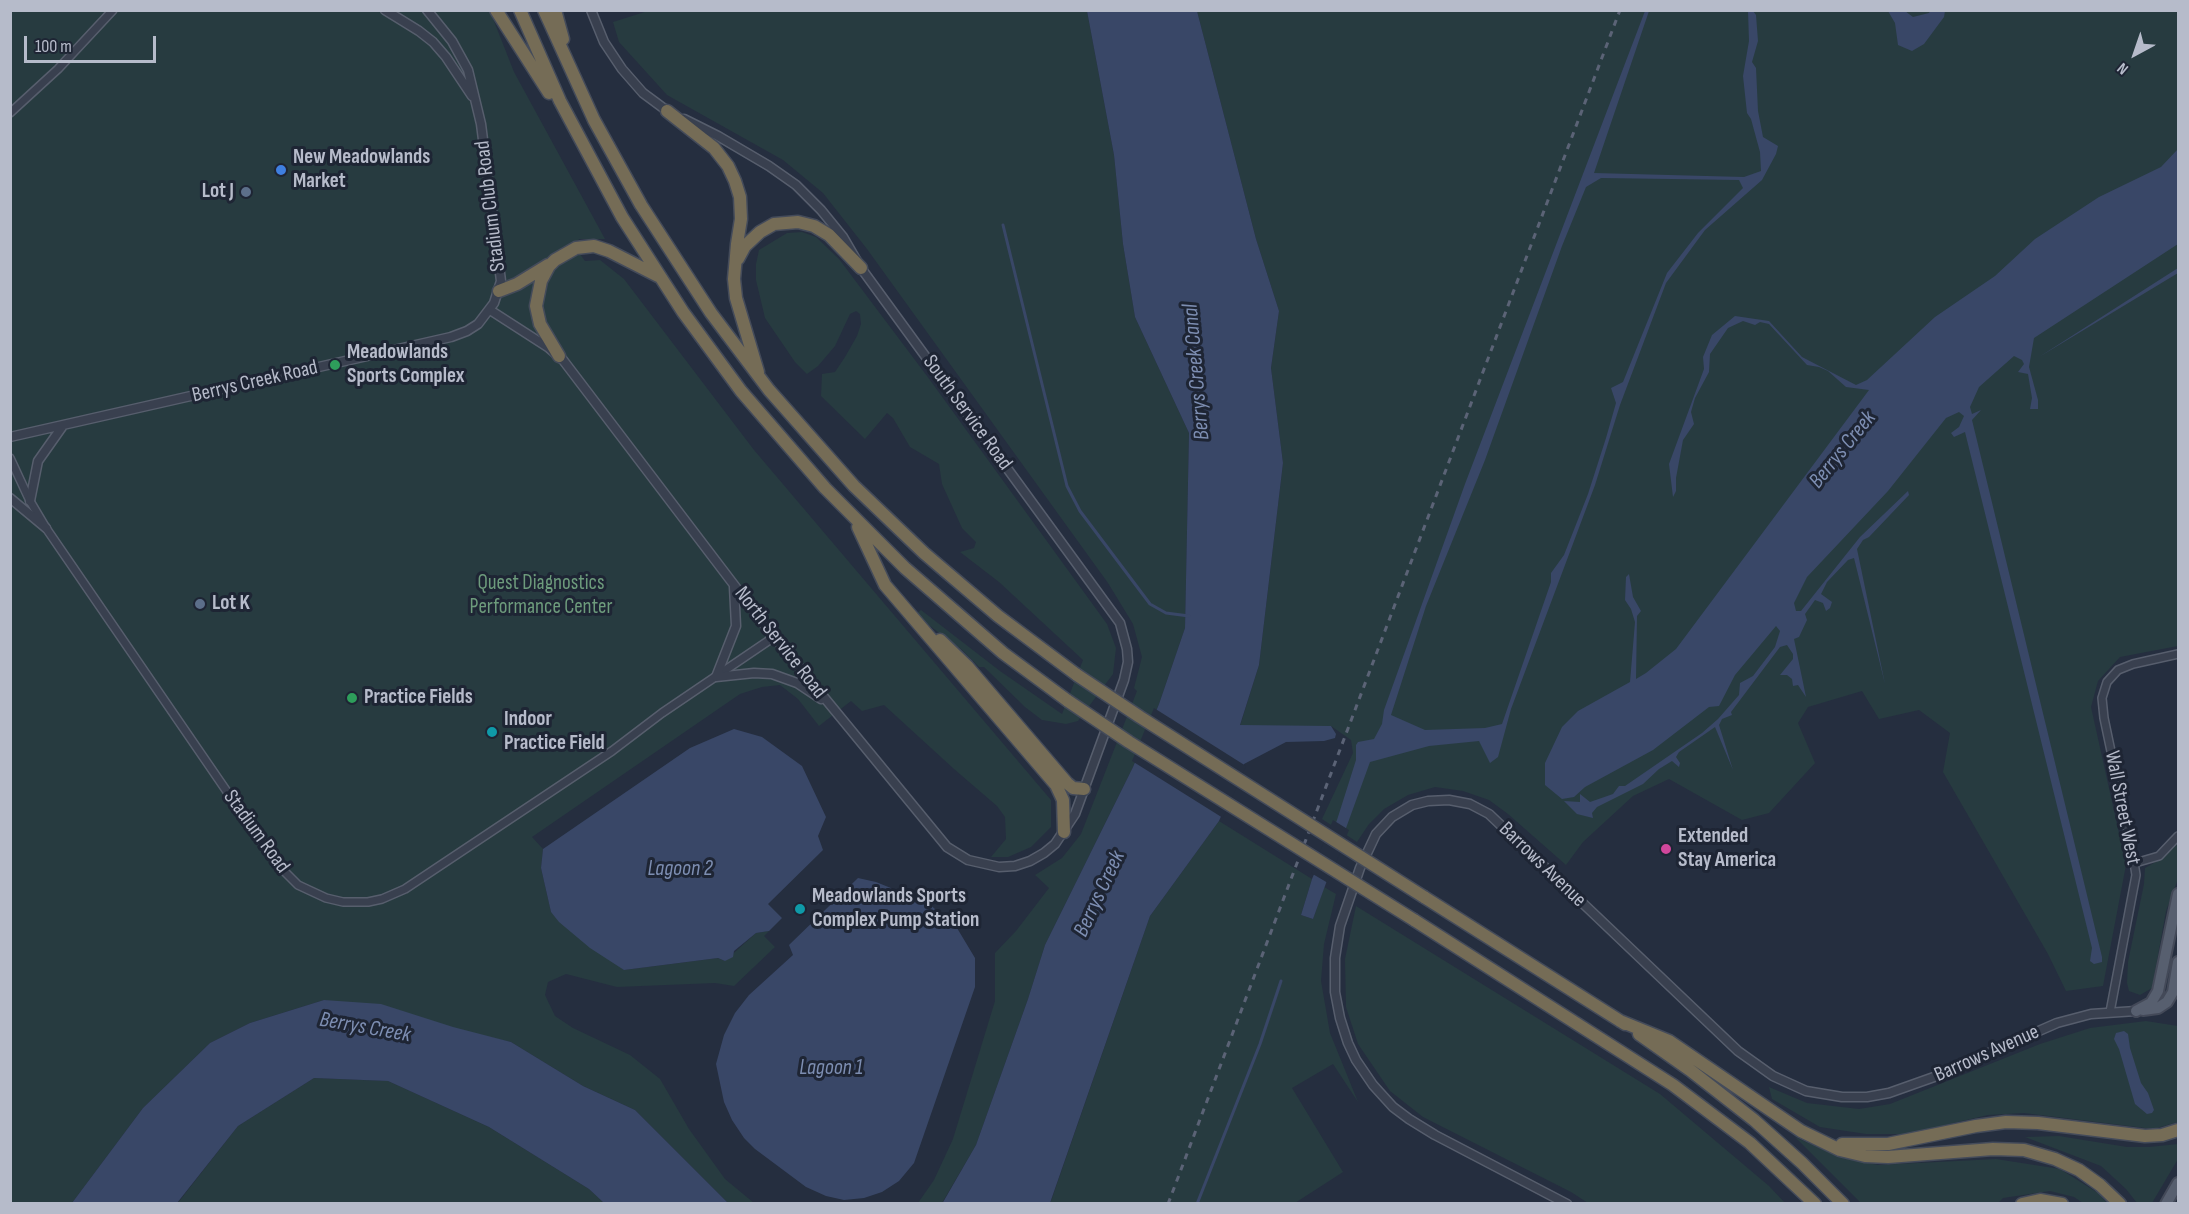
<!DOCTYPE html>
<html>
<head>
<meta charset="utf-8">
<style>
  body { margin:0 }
  #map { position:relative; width:2189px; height:1214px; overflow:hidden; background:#252e3f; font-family:"Sofia Sans Condensed",sans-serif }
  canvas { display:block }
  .frame { position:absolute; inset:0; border:12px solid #b6bbca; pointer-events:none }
  .north { position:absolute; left:2105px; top:24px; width:60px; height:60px; -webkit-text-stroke:4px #1e2534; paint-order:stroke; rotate:220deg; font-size:16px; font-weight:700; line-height:24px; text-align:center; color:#b6bbca }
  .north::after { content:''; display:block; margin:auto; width:21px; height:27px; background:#b6bbca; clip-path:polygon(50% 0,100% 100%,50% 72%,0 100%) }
  .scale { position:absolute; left:24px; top:36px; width:132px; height:27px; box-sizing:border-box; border:3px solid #b6bbca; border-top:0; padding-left:8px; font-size:18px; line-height:21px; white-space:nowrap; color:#b6bbca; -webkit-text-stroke:4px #1e2534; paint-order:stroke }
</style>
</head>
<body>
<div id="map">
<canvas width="2189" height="1214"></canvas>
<div class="frame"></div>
<div class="north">N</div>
<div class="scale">100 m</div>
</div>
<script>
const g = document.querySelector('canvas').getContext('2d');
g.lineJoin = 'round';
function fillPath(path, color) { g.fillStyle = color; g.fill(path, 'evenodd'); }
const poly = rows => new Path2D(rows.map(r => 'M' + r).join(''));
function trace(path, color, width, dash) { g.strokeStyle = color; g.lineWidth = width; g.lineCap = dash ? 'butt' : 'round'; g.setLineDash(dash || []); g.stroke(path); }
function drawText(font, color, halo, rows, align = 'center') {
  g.font = font + ' "Sofia Sans Condensed",sans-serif'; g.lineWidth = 6; g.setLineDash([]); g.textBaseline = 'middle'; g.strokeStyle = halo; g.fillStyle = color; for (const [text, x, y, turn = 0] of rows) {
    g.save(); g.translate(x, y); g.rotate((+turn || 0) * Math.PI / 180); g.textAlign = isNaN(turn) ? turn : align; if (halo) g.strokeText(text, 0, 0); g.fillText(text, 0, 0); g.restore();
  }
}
fillPath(poly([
  [651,10,1087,11,1114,155,1123,244,1135,317,1189,433,1185,628,1159,704,1133,767,1045,945,1028,999,976,1145,942,1203,918,1203,934,1180,953,1139,995,1001,995,953,1016,931,1049,888,1035,875,1062,858,1081,834,1137,691,1134,688,1142,657,1133,624,1108,583,867,249,823,193,783,160,667,95,619,42,613,22],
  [10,11,490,11,514,72,605,239,580,239,572,243,585,261,600,260,624,279,754,450,1051,800,1051,827,1031,847,1008,857,991,857,1006,839,1005,817,997,806,954,769,884,705,862,711,851,701,819,726,798,699,780,685,762,687,740,694,532,837,543,849,541,868,551,912,624,970,718,958,725,961,756,933,769,931,764,936,775,947,734,986,715,983,617,987,566,974,548,982,545,995,555,1016,573,1028,630,1055,660,1079,689,1129,725,1179,754,1203,728,1203,635,1110,583,1086,511,1042,324,1000,250,1023,210,1043,143,1108,72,1203,11,1203],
  [1197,11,2178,11,2178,646,2120,657,2098,681,2091,707,2126,865,2103,986,2066,991,2048,954,1943,772,1950,733,1919,710,1879,719,1862,691,1808,707,1798,723,1815,763,1769,813,1742,820,1669,779,1633,796,1583,842,1566,865,1508,814,1489,800,1463,791,1435,787,1408,795,1384,809,1369,824,1357,842,1322,819,1353,753,1351,740,1331,726,1240,726,1259,665,1283,463,1271,368,1279,311,1256,239],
  [802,232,816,237,839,259,927,376,1107,624,1116,648,1113,674,1078,721,1066,724,1042,720,1025,707,984,667,979,667,962,650,930,626,917,613,921,610,1000,671,1062,714,1083,660,999,582,960,552,974,548,976,542,962,528,942,484,939,464,910,447,893,418,887,413,865,439,821,396,822,374,835,372,845,357,857,336,861,324,860,314,856,311,850,314,835,346,818,366,807,374,795,362,765,318,756,280,756,264,759,250,787,233],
  [1219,821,1312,879,1301,915,1313,919,1324,887,1336,894,1324,944,1321,981,1330,1033,1358,1102,1333,1064,1292,1088,1343,1172,1295,1203,1050,1204,1150,916],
  [2178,843,2178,879,2166,911,2152,988,2140,995,2129,991,2127,983,2128,962,2144,884,2145,868,2164,857],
  [1356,906,1660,1094,1769,1186,1785,1203,1588,1203,1571,1192,1423,1117,1390,1091,1358,1044,1346,1007,1345,959],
  [2146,1021,2178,1026,2178,1122,2153,1129,2024,1113,1988,1115,1907,1134,1866,1134,1820,1127,1772,1099,1769,1087,1807,1103,1859,1109,1890,1104,2040,1044,2090,1028],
  [314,1078,388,1081,489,1127,589,1189,604,1203,177,1204,238,1126],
  [2059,1136,2127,1147,2149,1147,2178,1144,2178,1159,2152,1203,2137,1203,2126,1189,2101,1166,2025,1137],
  [1795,1137,1843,1158,1878,1165,1996,1159,2060,1169,2098,1193,2107,1203,2083,1203,2074,1197,2050,1191,2003,1198,1998,1203,1861,1203]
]), '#273b40');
fillPath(poly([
  [1087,11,1197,11,1256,239,1279,311,1271,368,1283,463,1259,665,1240,725,1331,726,1336,734,1335,738,1324,741,1286,742,1244,764,1219,821,1150,916,1050,1203,942,1204,976,1145,1028,999,1045,945,1133,767,1159,704,1185,628,1189,433,1135,317,1123,244,1114,155],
  [1645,11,1649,11,1594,173,1744,177,1761,171,1760,152,1751,119,1747,113,1743,76,1749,41,1748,11,1753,11,1756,15,1758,41,1752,62,1756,68,1758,111,1763,137,1778,146,1776,154,1762,180,1705,230,1666,283,1620,405,1595,485,1511,709,1498,757,1490,763,1479,741,1429,746,1370,762,1313,919,1301,915,1312,879,1337,820,1356,760,1356,745,1358,742,1374,739,1382,724,1384,710,1465,484],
  [1601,178,1739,180,1743,188,1698,233,1667,273,1623,382,1611,388,1616,403,1606,438,1588,494,1564,555,1551,573,1551,582,1502,724,1485,728,1425,730,1391,715,1426,606,1485,460,1562,246,1586,187],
  [1888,11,1905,11,1913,17,1929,13,1930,11,1945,11,1944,17,1924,44,1912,51,1898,45,1895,23],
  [2178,149,2178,244,2034,338,2029,367,2038,400,2038,409,2030,409,2032,398,2028,374,2018,372,2024,364,2022,360,2014,356,1979,387,1970,407,1972,414,1981,410,1972,420,2102,957,2102,962,2094,964,2090,961,2092,948,1965,432,1954,437,1951,433,1959,427,1964,416,1959,412,1946,418,1888,491,1807,577,1794,603,1796,611,1801,611,1860,537,1908,491,1909,495,1869,537,1863,540,1857,549,1885,684,1854,558,1848,560,1827,582,1821,594,1832,602,1830,608,1826,611,1823,603,1815,600,1805,614,1807,620,1799,637,1794,639,1806,697,1798,685,1793,686,1792,679,1787,675,1780,675,1793,659,1793,654,1787,645,1780,647,1731,712,1732,715,1722,719,1719,725,1733,770,1715,727,1679,752,1676,757,1680,763,1679,767,1672,761,1659,769,1643,784,1597,807,1592,813,1593,818,1577,814,1564,801,1580,802,1580,794,1590,802,1613,794,1619,786,1625,786,1702,733,1718,719,1739,695,1740,683,1753,676,1775,647,1780,631,1776,626,1735,675,1719,706,1709,707,1653,750,1585,787,1574,797,1562,799,1545,785,1545,763,1562,727,1578,711,1630,682,1635,622,1631,609,1625,600,1626,577,1629,574,1633,597,1641,611,1637,616,1636,679,1646,673,1676,649,1869,390,1846,387,1828,371,1819,367,1807,365,1769,324,1760,322,1755,325,1743,321,1728,328,1710,354,1709,372,1695,398,1691,412,1694,424,1683,440,1676,478,1676,491,1673,497,1669,464,1704,369,1703,357,1712,335,1735,316,1769,321,1802,357,1856,385,1867,380,1935,317,1995,276,2035,239,2099,197,2161,167],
  [2178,268,2178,273,2039,357],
  [734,729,762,737,802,766,826,817,818,836,823,850,768,904,782,918,769,931,756,933,734,951,733,957,725,961,718,958,624,970,590,948,559,922,551,912,541,868,543,849,690,748],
  [858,878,876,882,928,903,957,928,975,958,975,987,914,1163,899,1181,882,1192,864,1198,844,1200,826,1196,806,1187,755,1149,744,1138,732,1120,724,1102,716,1064,724,1035,735,1013,749,995,793,955,789,945],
  [324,1000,381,1004,453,1027,511,1042,583,1086,635,1110,728,1203,604,1203,589,1189,489,1127,388,1081,314,1078,238,1126,177,1203,72,1203,143,1108,210,1043,250,1023],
  [2124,1031,2128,1034,2130,1048,2141,1083,2148,1093,2154,1110,2152,1113,2147,1114,2135,1104,2119,1049,2114,1039,2116,1033]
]), '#394767');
fillPath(poly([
  [1154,708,1246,766,1223,818,1132,761],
  [1333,820,1349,830,1328,883,1311,873]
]), '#252e3f');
trace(poly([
  [1003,225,1067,486,1080,511,1150,604,1166,613,1189,616],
  [1197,1204,1260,1044,1281,981]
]), '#394767', 3);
const minor = poly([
  [10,113,58,69,113,10],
  [10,458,30,501,46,528,276,863,298,885,326,898,343,902,368,902,382,899,405,889,612,751,662,713,774,637],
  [2135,863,2159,856,2178,836],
  [2110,1012,2136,875,2133,856,2104,718,2102,698,2107,682,2118,670,2133,664,2178,654]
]);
const tertiary = poly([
  [385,10,419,31,433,42,446,57,472,96],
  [591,10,604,42,622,69,643,93,670,113],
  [490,310,549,348,563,360,763,623,947,847,968,860,999,867,1015,866,1030,861,1044,853,1055,844,1075,814,1124,680,1128,662,1127,649,1120,623,861,268,843,237,821,210,796,185,769,166,718,136,684,119],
  [10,437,451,337,467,331,478,324,494,303,501,281,481,124,468,70,452,41,427,10],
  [10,498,46,528],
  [30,501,38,461,62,427],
  [734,587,736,626,716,677,754,673,772,674,797,683,821,699],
  [1567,1204,1435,1135,1409,1119,1393,1107,1373,1085,1356,1060,1348,1043,1340,1018,1335,992,1335,958,1340,926,1360,868,1376,834,1392,817,1412,805,1428,801,1449,800,1470,804,1489,814,1738,1051,1773,1076,1806,1091,1842,1097,1867,1097,1889,1093,1934,1077,2057,1023,2091,1014,2136,1011]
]);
const primary = poly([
  [2143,1010,2158,1008,2167,1002,2173,992,2178,962],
  [2136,1011,2151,1003,2158,991,2178,894],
  [2166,1204,2178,1183]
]);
const motorway = poly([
  [496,10,549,93],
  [520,10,560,101,622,217,683,312,741,391,825,488,905,568,1003,653,1068,701],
  [544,10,594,120,641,205,711,313,769,390,854,486,924,553,998,616,1077,675],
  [555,10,563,39],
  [667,111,714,148,728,166,735,181,740,197,741,219,737,244,734,279,736,298,758,372],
  [738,259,745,246,760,232,774,224,798,222,814,226,829,235,861,268],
  [499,291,517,284,548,265],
  [559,356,540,324,536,306,541,281,549,266,555,260,576,248,594,246,609,251,658,276],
  [858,527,885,585,1056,785,1063,800,1064,832],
  [940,640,967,666,1067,783,1073,788,1084,789],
  [1424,897,1625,1024],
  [1414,920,1673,1085,1750,1143,1815,1204],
  [1620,1021,1669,1041,1801,1131,1840,1150,1865,1156,1888,1157,1993,1149,2024,1150,2055,1159,2079,1170,2100,1185,2120,1204],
  [1639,1034,1690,1070,1754,1120,1802,1163,1843,1204],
  [1842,1144,1888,1144,1976,1126,2006,1122,2038,1123,2145,1136,2162,1135,2178,1130],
  [2022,1204,2040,1200,2062,1204]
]);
trace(minor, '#575e6d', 10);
trace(tertiary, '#575e6d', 11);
trace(primary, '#434958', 14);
trace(motorway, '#444b5a', 15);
trace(minor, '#39404f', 7);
trace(tertiary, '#39404f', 8);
trace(primary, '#575f6f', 10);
trace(motorway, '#756c56', 12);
trace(poly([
  [1168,1204,1620,10]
]), '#5b6376', 3, [6, 6]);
const motorwayBridge = poly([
  [1077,675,1140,717,1424,897],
  [1068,701,1129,742,1414,920]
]);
trace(motorwayBridge, '#444b5a', 15, []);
trace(motorwayBridge, '#756c56', 12);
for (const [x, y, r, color] of [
  [281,170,6,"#3f7fe0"],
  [246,192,6,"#5c6f8a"],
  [335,365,6,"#2e9e5b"],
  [200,604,6,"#5c6f8a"],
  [352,698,6,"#2e9e5b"],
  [492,732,6,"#0f9aa8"],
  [1666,849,6,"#d1479c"],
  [800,909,6,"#0f9aa8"]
]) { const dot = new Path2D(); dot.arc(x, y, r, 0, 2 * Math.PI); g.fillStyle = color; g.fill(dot); trace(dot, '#1e2534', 2); }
drawText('bold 21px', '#b6bbca', '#1e2534', [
  ["New Meadowlands",293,158],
  ["Market",293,182],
  ["Lot J",234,192,"right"],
  ["Meadowlands",347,353],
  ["Sports Complex",347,377],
  ["Lot K",212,604],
  ["Practice Fields",364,698],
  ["Indoor",504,720],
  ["Practice Field",504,744],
  ["Extended",1678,837],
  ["Stay America",1678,861],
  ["Meadowlands Sports",812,897],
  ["Complex Pump Station",812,921]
], 'left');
drawText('21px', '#b6bbca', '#1e2534', [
  ["Stadium Club Road",491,206,-97],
  ["Berrys Creek Road",255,382,-13],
  ["South Service Road",967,413,54],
  ["North Service Road",780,643,52],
  ["Wall Street West",2122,808,79],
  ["Stadium Road",256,832,54],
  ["Barrows Avenue",1542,865,44],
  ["Barrows Avenue",1987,1054,-24]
]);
drawText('21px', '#6d9b7c', '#1e2534', [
  ["Quest Diagnostics",541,584],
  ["Performance Center",541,608]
]);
drawText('italic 22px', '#7d8eb2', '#1e2534', [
  ["Berrys Creek Canal",1197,372,-95],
  ["Berrys Creek",1843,450,-51],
  ["Lagoon 2",680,869],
  ["Berrys Creek",1100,894,-65],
  ["Berrys Creek",365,1028,10],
  ["Lagoon 1",831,1068]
]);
</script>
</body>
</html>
